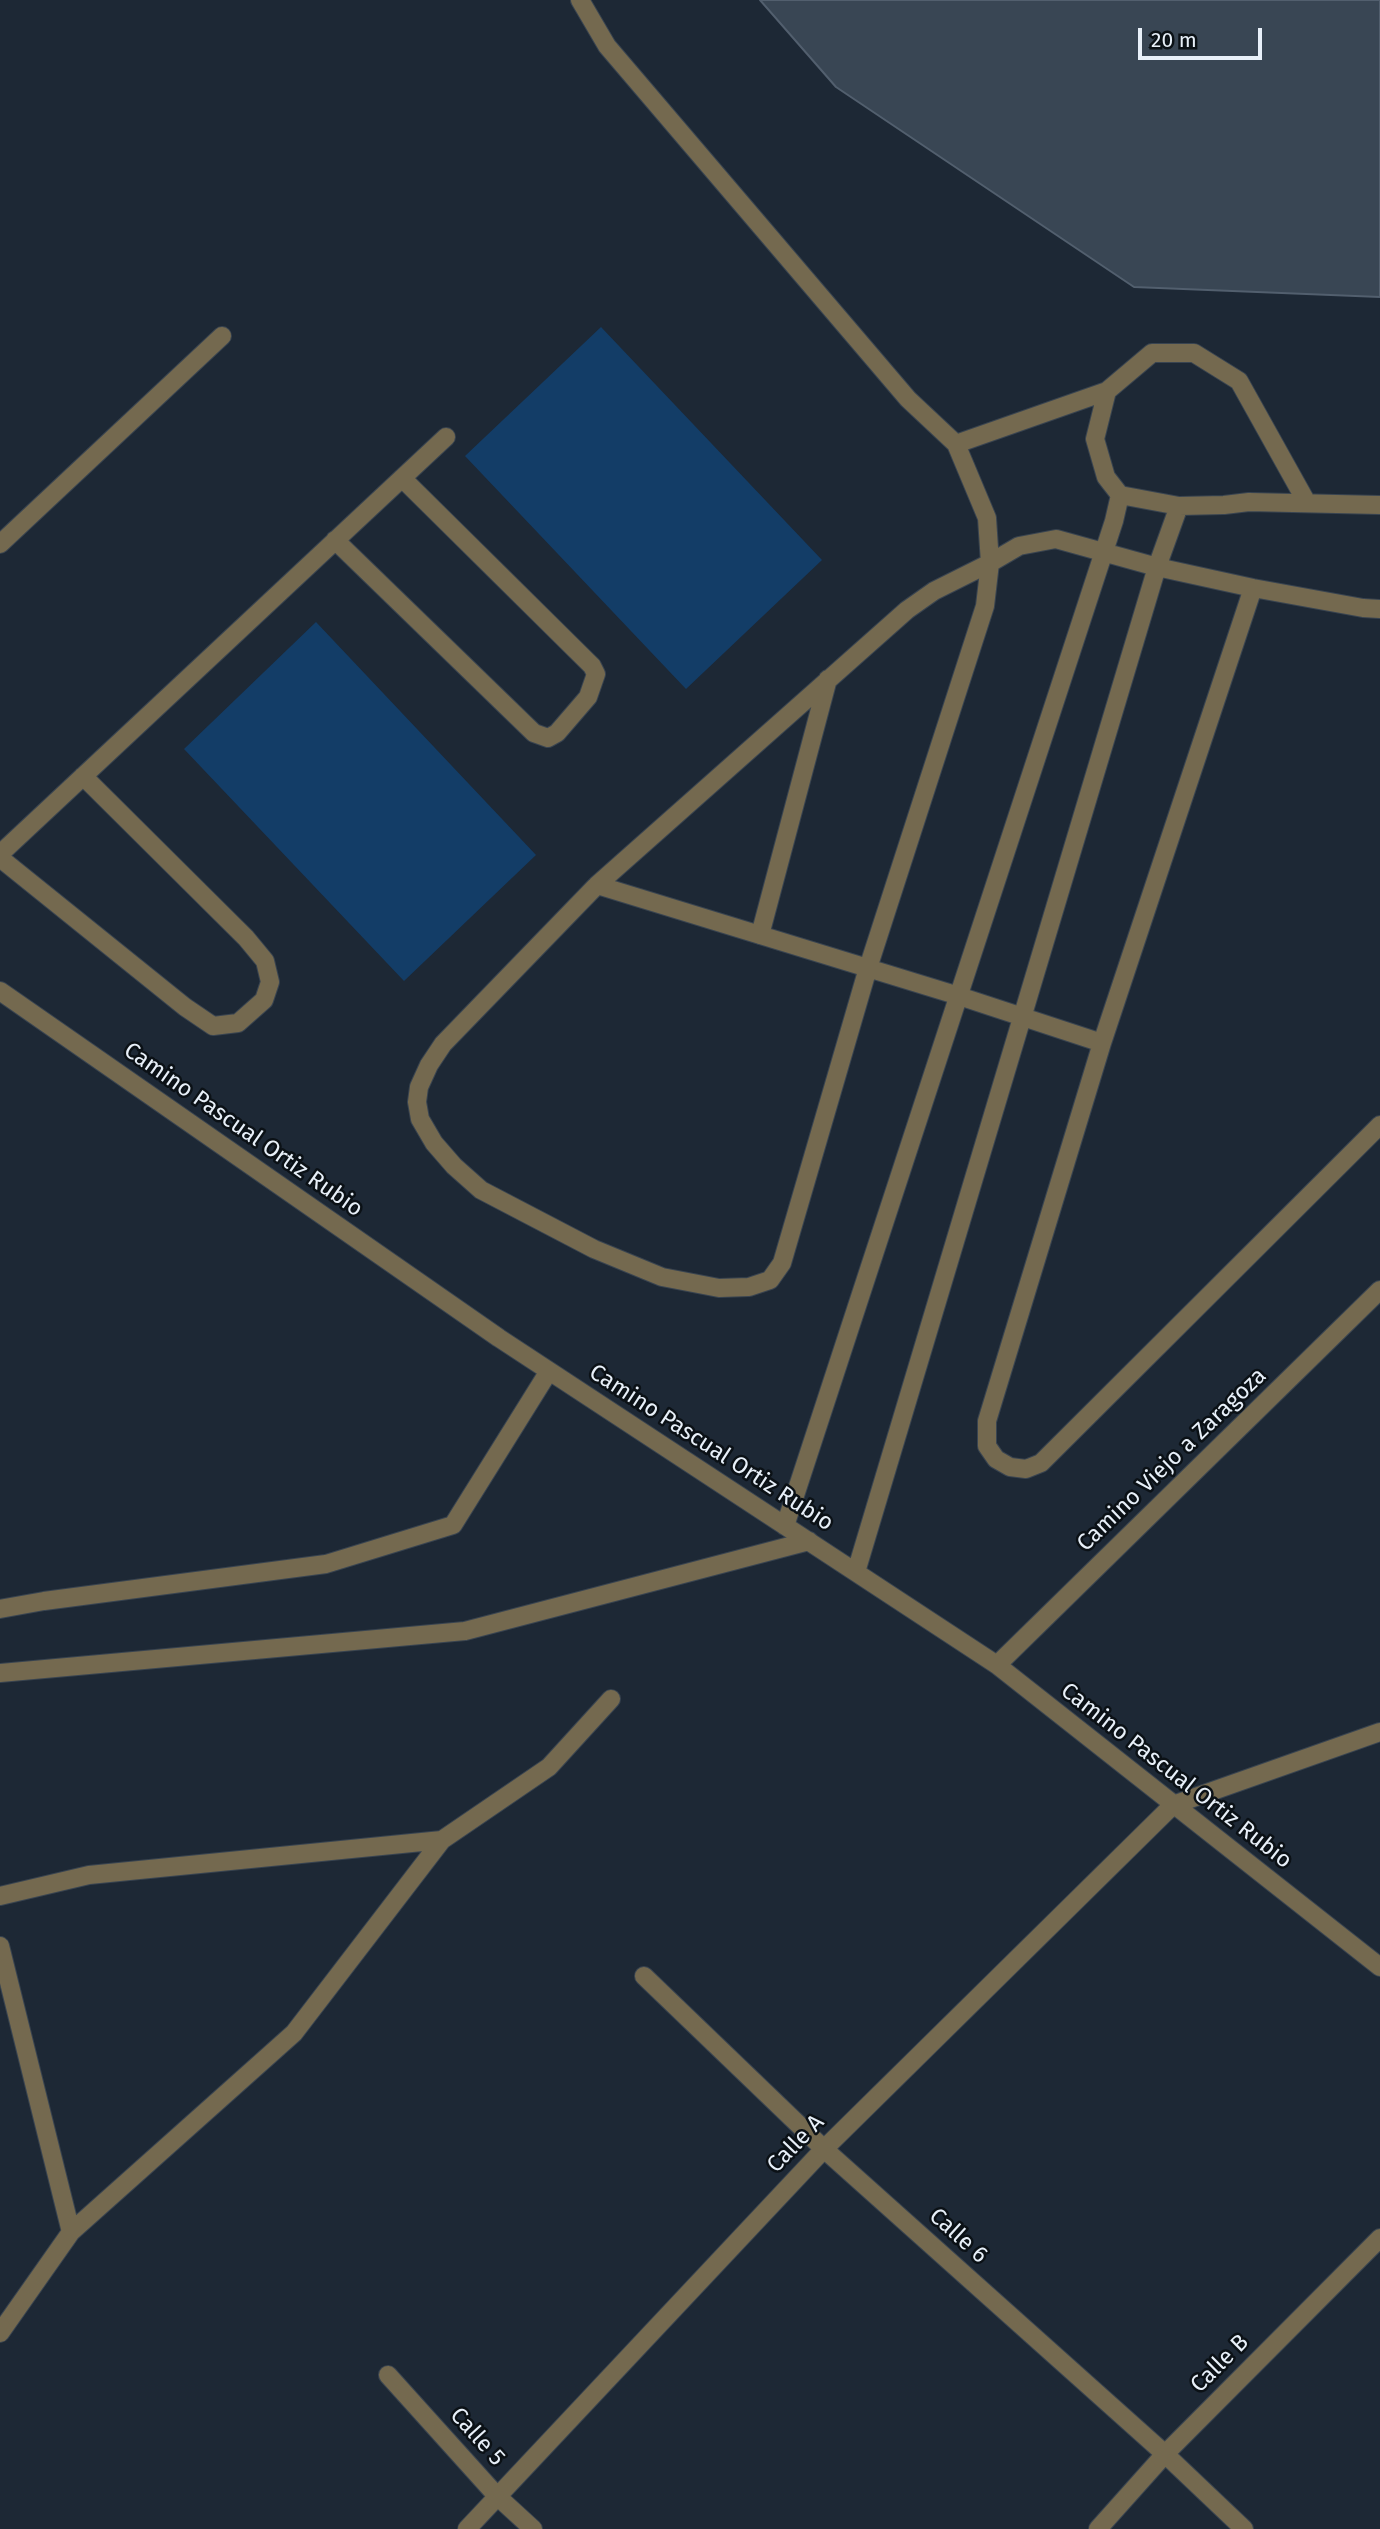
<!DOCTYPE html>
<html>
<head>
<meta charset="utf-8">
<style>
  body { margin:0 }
  #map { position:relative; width:1380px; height:2529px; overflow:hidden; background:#1d2835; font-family:"Fira Sans",sans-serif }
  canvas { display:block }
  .scale { position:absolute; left:1138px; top:28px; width:124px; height:32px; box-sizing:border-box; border:4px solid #e8f0f9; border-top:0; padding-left:9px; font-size:21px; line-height:24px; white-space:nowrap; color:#e8f0f9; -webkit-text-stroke:5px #0b1116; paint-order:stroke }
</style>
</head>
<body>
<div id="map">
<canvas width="1380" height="2529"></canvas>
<div class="scale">20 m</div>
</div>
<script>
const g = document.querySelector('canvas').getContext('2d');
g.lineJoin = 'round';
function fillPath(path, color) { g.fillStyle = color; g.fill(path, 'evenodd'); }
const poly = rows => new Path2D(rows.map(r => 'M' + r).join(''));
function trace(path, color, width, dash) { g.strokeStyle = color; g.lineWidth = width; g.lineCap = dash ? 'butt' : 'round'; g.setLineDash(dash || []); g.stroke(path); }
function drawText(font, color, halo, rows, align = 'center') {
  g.font = font + ' "Fira Sans",sans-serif'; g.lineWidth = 5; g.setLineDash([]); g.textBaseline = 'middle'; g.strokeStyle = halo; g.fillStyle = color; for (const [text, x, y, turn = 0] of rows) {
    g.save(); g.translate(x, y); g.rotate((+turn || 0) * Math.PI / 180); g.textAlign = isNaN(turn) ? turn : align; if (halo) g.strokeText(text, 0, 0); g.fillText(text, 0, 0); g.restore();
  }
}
fillPath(poly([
  [601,327,822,560,686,689,465,456],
  [316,622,536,855,404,981,184,749]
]), '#133d67');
const building = poly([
  [760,0,1380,0,1380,297,1134,287,836,87,760,0]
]);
fillPath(building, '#394654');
trace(building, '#525f6e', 2);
const minor = poly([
  [580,0,607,46,908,399,956,444,987,518,990,563,985,606,868,968,782,1263,770,1280,749,1287,719,1288,662,1277,594,1249,481,1190,454,1166,434,1143,420,1119,417,1102,419,1087,429,1065,443,1044,597,885,907,610,934,591,990,563,1019,546,1056,539,1157,567,1253,588,1363,608,1380,609],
  [956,444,1107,391],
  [1307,503,1239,381,1194,353,1152,353,1107,391,1095,439,1106,477,1120,495,1179,506,1224,505,1249,502,1380,505],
  [335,540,534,733,548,738,557,733,588,697,596,674,592,666,402,478],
  [0,544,222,336],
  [1253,588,1102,1043,987,1421,987,1446,996,1459,1010,1467,1026,1469,1041,1463,1380,1125],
  [0,854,446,437],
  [0,858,185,1007,213,1026,238,1023,264,1000,270,982,265,961,246,938,83,776],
  [597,885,959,996,1102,1043],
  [760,935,828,679],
  [0,991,499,1338,997,1665,1380,1967],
  [785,1526,1114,521,1120,495],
  [856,1572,1157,567,1179,506],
  [0,1609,44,1601,326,1564,453,1525,549,1371],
  [997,1665,1380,1290],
  [0,1673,465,1631,809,1541],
  [0,1896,89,1875,442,1840,549,1767,611,1699],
  [0,1946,71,2232],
  [644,1976,824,2149,1165,2454,1244,2529],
  [0,2333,71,2232,294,2033,442,1840],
  [388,2375,497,2496,533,2529],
  [467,2529,824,2149,1173,1805,1380,1732],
  [1098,2529,1165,2454,1380,2238]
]);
trace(minor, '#394450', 20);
trace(minor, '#74694f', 18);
drawText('23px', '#e8f0f9', '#0b1116', [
  ["Camino Pascual Ortiz Rubio",243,1130,35],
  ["Camino Pascual Ortiz Rubio",711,1448,33],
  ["Camino Viejo a Zaragoza",1172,1460,-44],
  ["Camino Pascual Ortiz Rubio",1176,1776,38],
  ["Calle A",796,2144,-46],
  ["Calle 6",958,2236,42],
  ["Calle B",1220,2364,-45],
  ["Calle 5",477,2437,48]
]);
</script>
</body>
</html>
